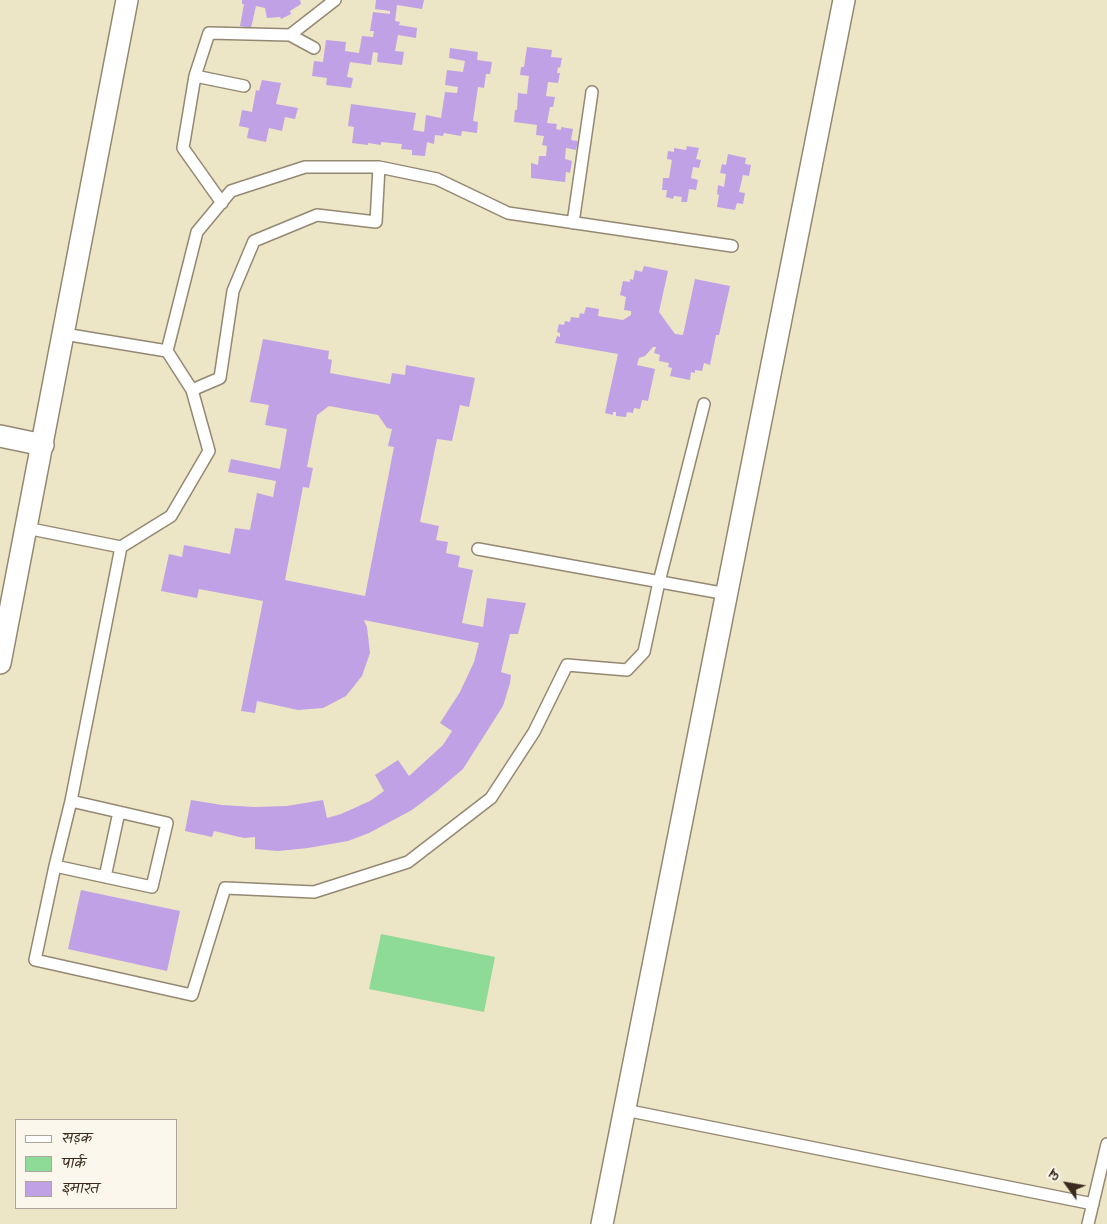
<!DOCTYPE html>
<html>
<head>
<meta charset="utf-8">
<style>
  body { margin:0 }
  #map { position:relative; width:1107px; height:1224px; overflow:hidden; background:#ece5c6; font-family:Kalam,"Playpen Sans Deva",sans-serif }
  canvas { display:block }
  .legend { position:absolute; left:15px; top:1119px; width:162px; height:90px; box-sizing:border-box; background:#fbf7ec; border:1px solid #aea59a; margin:0; padding:6px 9px; list-style:none; font-size:15px; color:#3b2a1e }
  .legend li { display:flex; align-items:center; gap:10px; height:25px }
  .legend b { width:25px; border:1px solid #aea59a }
  .north { position:absolute; left:1042px; top:1159px; width:50px; height:50px; -webkit-text-stroke:4px #fbf7ec; paint-order:stroke; rotate:302deg; font-size:14px; font-weight:700; line-height:20px; text-align:center; color:#3b2a1e }
  .north::after { content:''; display:block; margin:auto; width:18px; height:22px; background:#3b2a1e; clip-path:polygon(50% 0,100% 100%,50% 72%,0 100%) }
</style>
</head>
<body>
<div id="map">
<canvas width="1107" height="1224"></canvas>
<ul class="legend">
<li><b style="height:6px;background:#fff"></b>सड़क</li>
<li><b style="height:14px;background:#8eda97"></b>पार्क</li>
<li><b style="height:14px;background:#c1a1e5"></b>इमारत</li>
</ul>
<div class="north">उ</div>
</div>
<script>
const g = document.querySelector('canvas').getContext('2d');
g.lineJoin = 'round';
function fillPath(path, color) { g.fillStyle = color; g.fill(path, 'evenodd'); }
const poly = rows => new Path2D(rows.map(r => 'M' + r).join(''));
function trace(path, color, width, dash) { g.strokeStyle = color; g.lineWidth = width; g.lineCap = dash ? 'butt' : 'round'; g.setLineDash(dash || []); g.stroke(path); }
fillPath(poly([
  [381,934,495,957,484,1012,369,989]
]), '#8eda97');
fillPath(poly([
  [242,0,300,0,301,4,290,11,291,14,281,19,280,17,267,18,265,8,256,6,251,28,240,26,244,4,242,4],
  [376,0,424,0,422,9,397,5,395,21,400,22,399,25,417,28,416,38,398,35,395,51,404,52,402,65,377,62,378,53,373,52,371,65,350,62,347,77,353,78,351,88,326,85,327,78,312,76,314,61,323,62,326,40,346,42,345,51,359,53,362,36,373,37,374,31,370,31,373,12,390,14,390,11,375,9],
  [527,47,552,50,551,57,562,58,560,68,558,67,557,73,560,73,558,83,548,82,546,96,555,97,553,107,550,107,547,123,557,124,556,129,561,130,561,127,573,129,571,140,578,141,576,150,566,148,565,159,572,161,570,173,566,172,565,182,531,178,531,163,538,165,539,156,546,156,547,146,542,145,544,136,536,135,537,125,514,122,515,110,517,110,518,93,527,94,529,76,520,75,521,67,524,67],
  [450,48,478,52,477,60,492,62,490,74,486,74,484,88,478,87,473,121,478,122,477,133,462,131,461,136,444,133,443,136,435,135,434,144,427,142,425,156,412,155,412,150,401,149,402,144,381,142,381,145,368,143,368,145,352,143,354,127,348,126,351,104,416,113,413,130,424,132,426,115,441,118,445,92,457,93,458,87,445,85,447,70,463,72,465,61,449,58],
  [262,80,281,83,276,104,298,108,295,119,285,117,282,131,269,128,266,142,247,138,249,128,239,126,242,110,252,112,256,90,259,91],
  [687,146,699,148,696,159,701,160,699,168,693,167,691,178,698,180,696,190,689,189,687,202,681,202,682,197,674,196,673,199,666,197,667,190,662,190,663,178,669,178,672,160,667,159,668,151,674,152,674,148,686,150],
  [728,154,746,158,745,164,751,165,749,176,743,175,739,192,745,193,743,204,737,203,735,210,717,207,719,195,717,194,718,185,724,187,726,174,720,173,722,164,726,165],
  [644,266,668,271,659,312,675,334,683,335,695,279,730,286,719,335,716,335,710,365,704,363,702,371,695,370,695,373,691,372,690,380,670,376,672,368,668,367,669,363,659,361,660,355,654,353,656,347,653,347,645,356,639,358,637,365,655,369,648,401,642,400,640,409,634,408,633,413,627,412,626,417,616,416,616,412,613,412,613,415,605,413,618,354,555,343,557,336,560,337,560,333,557,332,559,324,564,325,565,321,570,322,571,317,579,318,580,313,584,314,586,307,599,309,598,316,623,320,631,315,631,311,624,310,626,297,620,295,623,281,630,282,630,279,633,280,635,270,642,272],
  [263,339,329,351,328,359,332,360,330,373,390,384,392,373,405,375,406,365,475,378,469,407,460,405,452,441,437,439,420,522,439,526,436,540,448,542,446,553,460,556,458,567,473,570,462,623,483,627,487,598,526,603,518,634,510,634,501,672,511,675,510,683,503,706,463,769,437,791,412,810,369,833,348,841,308,848,278,851,255,849,255,837,244,838,214,831,212,837,185,831,191,800,222,805,254,807,287,806,323,800,327,818,341,814,370,801,384,791,375,775,398,760,409,776,443,745,452,731,440,723,460,692,474,662,479,643,364,620,367,627,370,653,362,676,346,696,323,708,298,710,257,701,255,713,241,711,263,601,199,589,197,598,161,591,169,554,182,557,184,545,230,554,235,528,250,530,257,493,273,497,276,481,228,472,231,459,280,469,287,429,265,425,269,405,250,402],
  [329,406,378,415,387,428,392,429,388,446,394,447,365,596,285,580,303,487,309,488,313,468,307,467,317,415],
  [81,890,180,911,167,971,68,949]
]), '#c1a1e5');
const service = poly([
  [290,35,335,0],
  [195,76,244,86],
  [379,167,437,179,508,213,732,246],
  [222,203,183,148,195,76,209,33,290,35,314,48],
  [573,223,592,92],
  [167,351,197,232,231,191,305,167,379,167,376,222,317,215,254,241,233,291,220,378,192,390],
  [26,528,121,547,171,516,209,451,192,390,167,351,64,334],
  [121,547,71,801,167,823,152,887,55,866,35,960,192,995,225,888,314,892,408,862,491,798,534,732,567,665,627,670,644,652,659,582,704,404],
  [478,549,727,594],
  [55,866,71,801],
  [105,877,119,812],
  [625,1110,1093,1204],
  [1088,1224,1107,1144]
]);
const minor = poly([
  [0,436,43,445],
  [0,663,127,0],
  [602,1224,844,0]
]);
trace(service, '#948872', 14);
trace(minor, '#948872', 24);
trace(service, '#fff', 11);
trace(minor, '#fff', 21);
</script>
</body>
</html>
